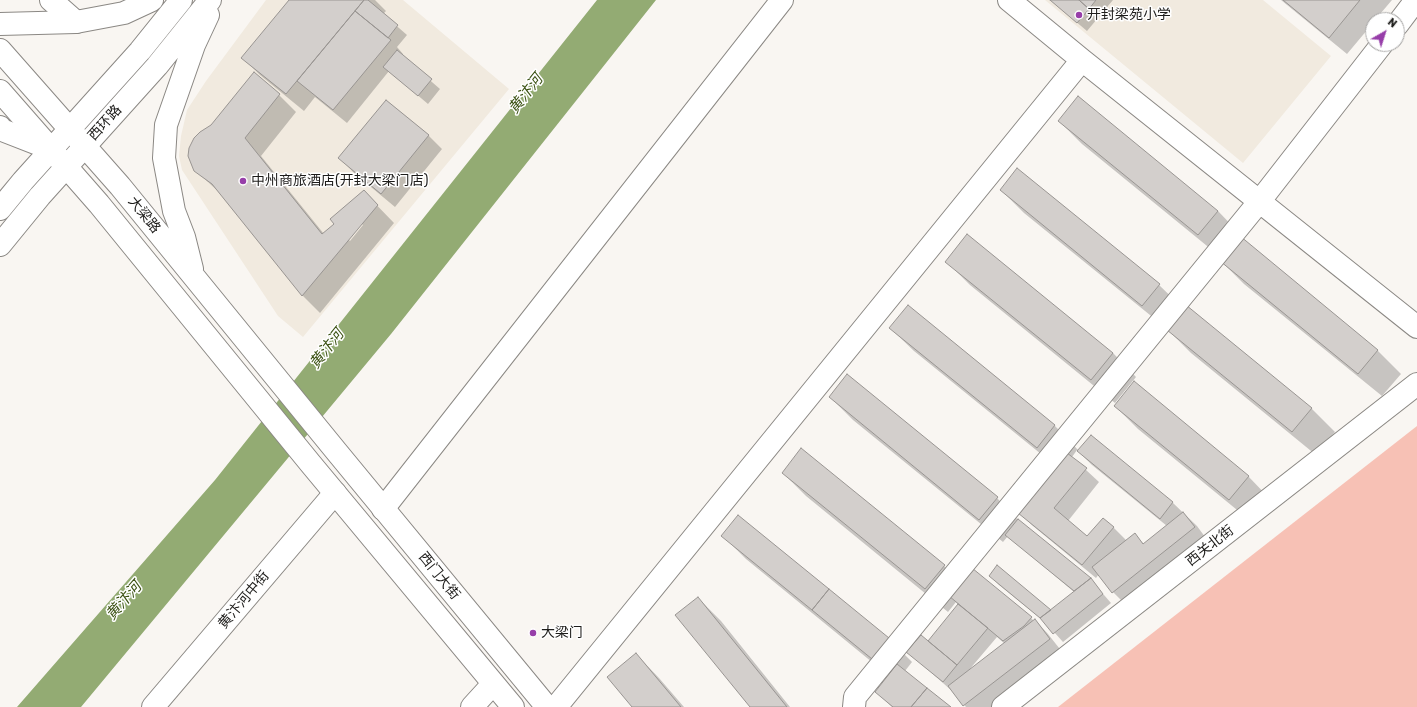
<!DOCTYPE html>
<html>
<head>
<meta charset="utf-8">
<style>
  body { margin:0 }
  #map { position:relative; width:1417px; height:707px; overflow:hidden; background:#f9f6f2; font-family:Rubik,sans-serif }
  canvas { display:block }
  .north { position:absolute; left:1365px; top:12px; width:40px; height:40px; box-sizing:border-box; background:#fff; border:1px solid #a5a4a3; border-radius:50%; rotate:39deg; font-size:11px; font-weight:700; line-height:16px; text-align:center; color:#1d1c1a }
  .north::after { content:''; display:block; margin:auto; width:14px; height:18px; background:#973ea9; clip-path:polygon(50% 0,100% 100%,50% 72%,0 100%) }
</style>
</head>
<body>
<div id="map">
<canvas width="1417" height="707"></canvas>
<div class="north">N</div>
</div>
<script>
const g = document.querySelector('canvas').getContext('2d');
g.lineJoin = 'round';
function fillPath(path, color) { g.fillStyle = color; g.fill(path, 'evenodd'); }
const poly = rows => new Path2D(rows.map(r => 'M' + r).join(''));
function trace(path, color, width, dash) { g.strokeStyle = color; g.lineWidth = width; g.lineCap = dash ? 'butt' : 'round'; g.setLineDash(dash || []); g.stroke(path); }
function drawText(font, color, halo, rows, align = 'center') {
  g.font = font + ' Rubik,"Noto Sans SC",sans-serif'; g.lineWidth = 3; g.setLineDash([]); g.textBaseline = 'middle'; g.strokeStyle = halo; g.fillStyle = color; for (const [text, x, y, turn = 0] of rows) {
    g.save(); g.translate(x, y); g.rotate((+turn || 0) * Math.PI / 180); g.textAlign = isNaN(turn) ? turn : align; if (halo) g.strokeText(text, 0, 0); g.fillText(text, 0, 0); g.restore();
  }
}
fillPath(poly([
  [266,0,403,0,509,89,303,337,278,316,182,170,179,156,181,136,187,110,206,81],
  [1045,0,1263,0,1331,56,1243,163]
]), '#f1eadf');
fillPath(poly([
  [1417,426,1417,707,1058,707]
]), '#f7c1b5');
fillPath(poly([
  [597,0,656,0,391,334,81,707,17,707,215,480]
]), '#93ab73');
fillPath(poly([
  [290,0,375,0,386,11,383,14,407,35,397,47,403,54,402,56,440,89,428,104,389,71,347,123,315,97,304,111,260,75,243,58],
  [1050,0,1113,0,1087,31],
  [1281,0,1392,0,1375,20,1373,20,1373,23,1347,54],
  [279,95,296,112,261,156,324,234,336,224,364,192,394,223,320,313,303,296,221,194,195,170],
  [362,224,363,225,350,241,348,239],
  [387,101,429,136,442,149,395,207,353,172,340,158],
  [1059,121,1218,211,1241,235,1239,237,1377,350,1401,374,1382,396,1244,284,1221,261,1223,259,1082,144],
  [1001,190,1159,285,1183,308,1166,328,1024,213],
  [947,262,1113,353,1136,377,1115,403,970,285],
  [908,306,1055,426,1079,451,1091,436,1173,503,1197,526,1208,541,1126,605,1113,592,1099,574,1096,578,1033,526,1019,513,1057,467,914,351,890,328],
  [1077,450,1092,465,1167,526,1144,544,1135,535,1127,541,1113,527,1088,537,1068,521,1099,482,1072,457],
  [1187,307,1312,409,1335,432,1316,455,1191,353,1168,330],
  [830,397,997,498,1020,522,1090,579,1111,603,1063,642,1045,622,999,585,990,575,1051,611,1074,592,1008,536,1003,542,853,420],
  [1115,406,1248,476,1271,500,1253,523,1138,429],
  [783,473,944,566,961,583,1031,618,1034,621,1035,620,1048,634,1063,653,992,707,966,707,952,691,908,652,928,642,958,605,956,602,948,612,806,496],
  [997,637,1005,644,969,670],
  [723,536,889,639,912,662,905,671,949,707,892,707,876,692,889,676,746,559],
  [698,598,721,621,790,707,751,707],
  [636,654,659,678,684,707,633,707]
]), '#0003');
const building = poly([
  [289,0,364,0,286,94,241,58,289,0],
  [364,0,368,0,398,25,388,38,355,11,364,0],
  [1050,0,1079,0,1089,9,1077,23,1050,0],
  [1079,0,1096,0,1089,9,1079,0],
  [1283,0,1360,0,1329,38,1283,0],
  [355,11,391,40,333,110,297,81,355,11],
  [397,50,432,79,418,96,383,67,397,50],
  [254,72,280,94,245,138,322,234,334,224,330,219,364,190,378,205,302,296,212,184,194,171,188,156,189,148,194,138,200,132,211,125,254,72],
  [1078,96,1218,211,1198,235,1058,121,1078,96],
  [386,100,429,135,381,194,338,158,386,100],
  [1017,168,1160,284,1142,306,1000,190,1017,168],
  [967,234,1113,353,1091,380,945,262,967,234],
  [1240,236,1378,350,1358,374,1220,261,1240,236],
  [908,305,1055,425,1037,448,889,328,908,305],
  [1186,305,1312,408,1292,432,1167,330,1186,305],
  [847,374,998,497,979,520,829,397,847,374],
  [1134,381,1249,476,1229,500,1114,406,1134,381],
  [1091,435,1173,502,1160,519,1077,451,1091,435],
  [801,448,945,565,925,589,782,473,801,448],
  [1067,453,1087,468,1054,508,1087,536,1103,518,1114,527,1082,565,1018,513,1067,453],
  [1183,512,1195,527,1112,593,1092,567,1135,533,1143,544,1183,512],
  [738,515,829,589,812,610,721,536,738,515],
  [1018,519,1091,578,1074,591,1005,535,1018,519],
  [997,565,1051,610,1040,618,989,576,997,565],
  [972,568,1032,617,1024,626,1003,641,949,596,972,568],
  [1091,578,1103,594,1053,634,1040,618,1091,578],
  [829,589,889,638,872,659,812,610,829,589],
  [698,597,787,707,750,707,675,615,698,597],
  [958,604,988,628,957,665,928,641,958,604],
  [1035,619,1050,639,963,706,948,686,1035,619],
  [921,635,957,665,943,682,906,652,921,635],
  [636,653,681,707,632,707,607,677,636,653],
  [897,664,927,688,911,707,893,707,875,692,897,664],
  [927,688,951,707,911,707,927,688]
]);
fillPath(building, '#d3cfcc');
trace(building, '#999592', 1);
const minor = poly([
  [51,0,76,22],
  [1009,0,1082,60,1417,327],
  [1397,25,1416,0],
  [0,127,2,130,51,149],
  [383,509,782,0],
  [153,707,335,493],
  [472,707,493,684],
  [556,707,1082,60],
  [854,707,855,697,1259,202,1382,44],
  [1003,707,1417,384]
]);
const major = poly([
  [0,24,76,22,124,13,152,0],
  [0,50,120,186,336,451,547,707],
  [0,91,99,204,310,463,513,707],
  [0,209,23,181,140,51,181,0],
  [0,245,40,196,157,66,210,0],
  [192,269,184,237,174,211,164,158,166,125,194,45,208,15]
]);
trace(minor, '#8b8884', 24);
trace(major, '#8b8884', 24);
trace(minor, '#fff', 22);
trace(major, '#fff', 22);
for (const [x, y, r, color] of [
  [1079,15,4,"#973ea9"],
  [243,181,4,"#973ea9"],
  [533,633,4,"#973ea9"]
]) { const dot = new Path2D(); dot.arc(x, y, r, 0, 2 * Math.PI); g.fillStyle = color; g.fill(dot); trace(dot, '#fff', 1.5); }
drawText('14px', '#1d1c1a', '#fff', [
  ["开封梁苑小学",1087,15],
  ["中州商旅酒店(开封大梁门店)",251,181],
  ["大梁门",541,633]
], 'left');
drawText('14px', '#1d1c1a', '#fff', [
  ["西环路",105,123,-48],
  ["大梁路",144,215,51],
  ["西关北街",1210,546,-38],
  ["西门大街",439,576,51],
  ["黄汴河中街",244,600,-50]
]);
drawText('italic 15px', '#3b5113', '#fff', [
  ["黄汴河",526,94,-52],
  ["黄汴河",327,349,-52],
  ["黄汴河",124,601,-49]
]);
</script>
</body>
</html>
